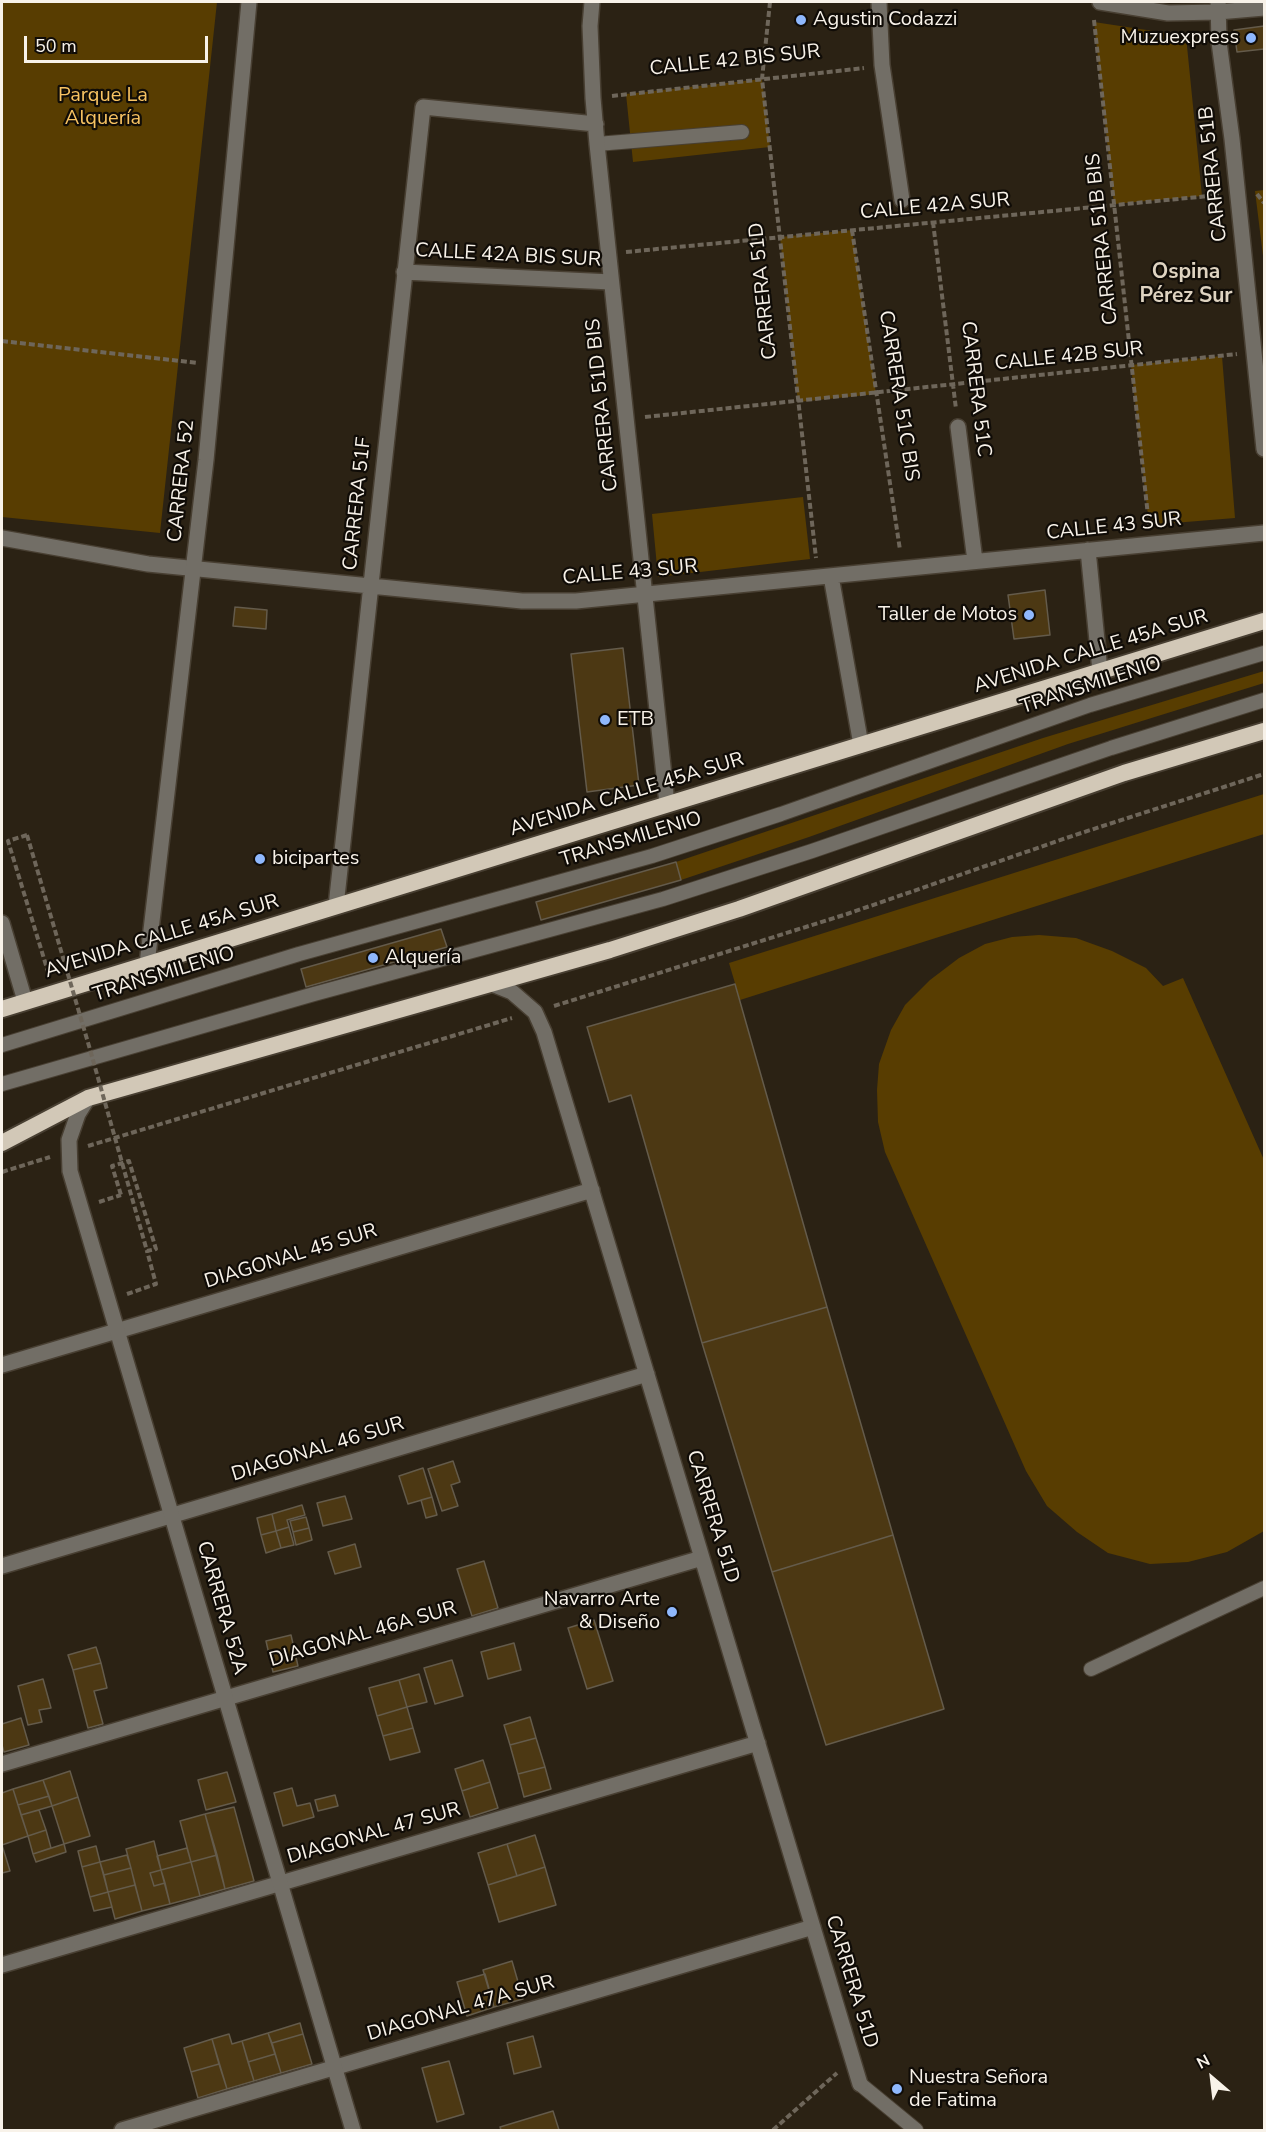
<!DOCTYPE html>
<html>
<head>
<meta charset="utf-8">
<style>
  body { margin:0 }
  #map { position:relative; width:1266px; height:2132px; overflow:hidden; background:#2b2214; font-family:"Nunito Sans",sans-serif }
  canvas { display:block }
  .frame { position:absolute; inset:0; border:3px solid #f8f2e9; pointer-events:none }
  .north { position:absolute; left:1182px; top:2048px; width:60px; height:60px; -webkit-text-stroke:4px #100c07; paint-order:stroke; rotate:332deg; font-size:16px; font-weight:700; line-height:24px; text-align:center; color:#f8f2e9 }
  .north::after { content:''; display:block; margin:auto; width:21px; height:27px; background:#f8f2e9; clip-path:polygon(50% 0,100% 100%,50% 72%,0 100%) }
  .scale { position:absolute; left:24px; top:36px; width:184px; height:27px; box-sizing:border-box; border:3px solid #f8f2e9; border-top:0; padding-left:8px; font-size:18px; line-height:21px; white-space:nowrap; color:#f8f2e9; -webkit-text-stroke:4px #100c07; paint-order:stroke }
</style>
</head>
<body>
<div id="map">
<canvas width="1266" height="2132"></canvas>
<div class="frame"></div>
<div class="north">N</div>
<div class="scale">50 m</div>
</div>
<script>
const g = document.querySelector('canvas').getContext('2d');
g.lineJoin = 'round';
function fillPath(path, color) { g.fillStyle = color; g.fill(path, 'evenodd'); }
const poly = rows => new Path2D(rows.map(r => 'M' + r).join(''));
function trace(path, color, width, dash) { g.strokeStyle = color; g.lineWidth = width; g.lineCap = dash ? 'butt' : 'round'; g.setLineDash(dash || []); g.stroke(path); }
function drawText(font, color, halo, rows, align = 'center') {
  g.font = font + ' "Nunito Sans",sans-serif'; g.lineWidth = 4.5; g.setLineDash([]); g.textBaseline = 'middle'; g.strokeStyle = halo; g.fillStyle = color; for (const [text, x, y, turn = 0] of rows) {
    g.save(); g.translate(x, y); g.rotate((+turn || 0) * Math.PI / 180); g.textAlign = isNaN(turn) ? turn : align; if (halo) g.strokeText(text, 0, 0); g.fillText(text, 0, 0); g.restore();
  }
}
fillPath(poly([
  [2,2,217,2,160,533,2,517],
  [1094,22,1186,36,1202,196,1114,204],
  [762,79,770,147,633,162,626,94],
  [1264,190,1264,264,1255,191],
  [852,230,876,394,798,402,780,237],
  [1222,356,1235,518,1149,525,1131,365],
  [803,497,810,559,658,577,652,514],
  [1264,671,1264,683,1068,744,809,837,681,880,676,862,1043,738],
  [1264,794,1264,834,740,1000,729,963],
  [1039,935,1076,938,1112,951,1146,968,1163,986,1183,978,1264,1160,1264,1531,1227,1552,1188,1562,1150,1564,1108,1553,1077,1532,1047,1506,1026,1471,885,1152,878,1122,877,1090,879,1064,891,1030,905,1005,930,980,959,958,985,944,1012,937]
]), '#583d01');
const building = poly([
  [1264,26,1264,49,1237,52,1234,30,1264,26],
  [1045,590,1050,635,1014,639,1008,595,1045,590],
  [235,607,267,610,266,629,233,626,235,607],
  [623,648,639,785,587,792,571,654,623,648],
  [676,862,681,880,541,920,536,902,676,862],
  [441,929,447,947,306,987,301,969,441,929],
  [735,984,827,1307,702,1343,631,1095,609,1102,587,1027,735,984],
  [827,1307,893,1535,772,1572,702,1343,827,1307],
  [453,1461,460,1482,451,1485,458,1506,442,1511,428,1469,453,1461],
  [423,1468,432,1497,408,1504,399,1476,423,1468],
  [345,1496,352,1519,323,1526,317,1503,345,1496],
  [432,1497,437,1515,426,1518,421,1500,432,1497],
  [302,1505,305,1515,287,1520,289,1527,276,1531,272,1514,302,1505],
  [272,1514,276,1531,261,1535,257,1518,272,1514],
  [306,1517,309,1528,293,1532,290,1521,306,1517],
  [289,1527,294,1545,281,1548,276,1531,289,1527],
  [309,1528,312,1540,296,1545,293,1532,309,1528],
  [276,1531,281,1548,266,1553,261,1535,276,1531],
  [893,1535,944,1709,826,1745,772,1572,893,1535],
  [355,1544,361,1567,335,1574,328,1552,355,1544],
  [484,1561,498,1608,472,1616,457,1569,484,1561],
  [594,1620,613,1681,587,1689,568,1628,594,1620],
  [291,1635,298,1666,273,1672,266,1641,291,1635],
  [514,1643,521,1670,488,1679,481,1652,514,1643],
  [96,1647,101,1663,73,1670,68,1655,96,1647],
  [452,1660,463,1696,435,1704,424,1668,452,1660],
  [101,1663,107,1688,94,1691,103,1724,88,1728,73,1670,101,1663],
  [419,1674,427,1702,407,1707,399,1680,419,1674],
  [43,1679,51,1708,39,1710,42,1722,28,1725,18,1686,43,1679],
  [399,1680,407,1707,377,1716,369,1688,399,1680],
  [407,1707,413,1728,383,1736,377,1716,407,1707],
  [530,1717,536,1738,510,1745,504,1725,530,1717],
  [21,1718,29,1745,4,1752,2,1745,2,1724,21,1718],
  [413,1728,420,1752,390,1760,383,1736,413,1728],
  [536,1738,545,1767,518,1774,510,1745,536,1738],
  [483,1760,490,1782,462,1791,455,1769,483,1760],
  [545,1767,551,1789,524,1797,518,1774,545,1767],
  [70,1771,78,1797,52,1806,43,1780,70,1771],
  [227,1772,236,1802,206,1810,198,1780,227,1772],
  [43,1780,49,1796,18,1805,13,1789,43,1780],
  [490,1782,498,1808,470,1817,462,1791,490,1782],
  [292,1788,297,1806,310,1803,314,1817,283,1826,274,1793,292,1788],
  [13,1789,28,1836,2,1845,2,1793,13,1789],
  [335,1795,338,1806,318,1811,315,1800,335,1795],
  [49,1796,52,1806,21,1815,18,1805,49,1796],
  [78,1797,90,1836,64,1844,52,1806,78,1797],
  [234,1807,254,1881,225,1889,205,1814,234,1807],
  [39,1810,46,1830,28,1836,21,1815,39,1810],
  [205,1814,217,1855,191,1862,180,1821,205,1814],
  [46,1830,51,1848,33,1854,28,1836,46,1830],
  [535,1835,545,1867,517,1876,507,1844,535,1835],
  [154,1841,161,1870,150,1873,154,1886,165,1883,170,1904,142,1911,126,1849,154,1841],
  [64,1844,66,1852,36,1862,33,1854,64,1844],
  [507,1844,517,1876,488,1885,478,1853,507,1844],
  [2,1845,10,1871,2,1873,2,1844,2,1845],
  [96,1846,100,1862,82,1867,78,1851,96,1846],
  [187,1848,191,1862,161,1870,157,1856,187,1848],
  [127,1855,131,1868,104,1875,100,1862,127,1855],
  [217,1855,225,1889,200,1896,191,1862,217,1855],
  [100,1862,108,1892,90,1897,82,1867,100,1862],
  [191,1862,200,1896,170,1904,161,1870,191,1862],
  [545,1867,556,1905,499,1922,488,1885,545,1867],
  [131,1868,135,1885,108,1892,104,1875,131,1868],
  [161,1870,165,1883,154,1886,150,1873,161,1870],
  [135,1885,142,1911,115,1919,108,1892,135,1885],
  [108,1892,112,1907,94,1911,90,1897,108,1892],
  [512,1961,523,1999,494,2007,483,1970,512,1961],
  [485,1974,494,2007,467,2016,457,1982,485,1974],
  [300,2023,303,2034,272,2043,268,2033,300,2023],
  [268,2033,275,2054,248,2062,242,2041,268,2033],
  [229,2034,232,2044,242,2041,254,2081,227,2089,212,2039,229,2034],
  [303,2034,312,2064,281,2073,272,2043,303,2034],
  [533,2036,541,2067,514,2074,507,2043,533,2036],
  [212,2039,219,2064,191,2072,184,2048,212,2039],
  [275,2054,281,2073,254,2081,248,2062,275,2054],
  [449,2061,464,2114,437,2122,422,2068,449,2061],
  [219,2064,227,2089,198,2098,191,2072,219,2064],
  [553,2111,559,2130,501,2130,500,2127,553,2111]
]);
fillPath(building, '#4c3813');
trace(building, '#645b4b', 1.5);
const service = poly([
  [597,144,742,132],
  [2,1045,299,954,652,856,781,814,1090,705,1264,653],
  [2,1084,314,994,663,899,812,851,1111,748,1264,700],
  [1091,1669,1264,1588],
  [860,2084,916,2130]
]);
const minor = poly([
  [592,2,590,26,593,98,597,144,667,804],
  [879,2,882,65,902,200],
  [1100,2,1168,13,1218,12,1264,8],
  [1218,2,1219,42,1232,139,1264,449],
  [404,272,611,282],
  [958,427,975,561],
  [2,538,148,564,522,601,576,601,1264,533],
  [1088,550,1100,671],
  [831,576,861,745],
  [336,906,423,107,596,124],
  [2,923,25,1001],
  [492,984,512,992,535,1012,544,1032,860,2084],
  [2,1365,592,1190],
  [2,1566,647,1374],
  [2,1764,702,1558],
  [2,1965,758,1743],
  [122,2130,813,1927]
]);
const tertiary = poly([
  [147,964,206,460,249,2],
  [88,1098,78,1114,69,1140,70,1171,353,2130]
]);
const trunk = poly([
  [2,1009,1264,621],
  [2,1143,88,1098,610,950,739,909,1124,773,1264,731]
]);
trace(service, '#483f32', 16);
trace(minor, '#483f32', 18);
trace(tertiary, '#483f32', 18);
trace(trunk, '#483f32', 20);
trace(poly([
  [770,2,762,79,816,558],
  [1094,20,1149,525],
  [612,96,864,68],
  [1257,194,1264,203],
  [933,222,956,409],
  [852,230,900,550],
  [626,252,1219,195],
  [2,341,198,363],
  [645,417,1237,354],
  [27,835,8,841,49,975],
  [554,1006,847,914,1075,835,1264,774],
  [88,1146,512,1018],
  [2,1172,50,1157],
  [99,1202,121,1195],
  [127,1294,156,1284,147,1251],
  [773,2130,837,2073]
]), '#6e665a', 4, [6, 3]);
trace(service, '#726e66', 14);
trace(minor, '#726e66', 15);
trace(tertiary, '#726e66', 15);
trace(trunk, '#d2c8b7', 16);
trace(poly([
  [27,835,89,1046,147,1251,156,1249,129,1161,112,1166,121,1195]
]), '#6e665a', 4, [6, 3]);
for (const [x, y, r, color] of [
  [801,20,6,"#8fb8fd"],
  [1251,38,6,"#8fb8fd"],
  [1029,615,6,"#8fb8fd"],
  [605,720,6,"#8fb8fd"],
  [260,859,6,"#8fb8fd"],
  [373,958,6,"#8fb8fd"],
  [672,1612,6,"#8fb8fd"],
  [897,2089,6,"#8fb8fd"]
]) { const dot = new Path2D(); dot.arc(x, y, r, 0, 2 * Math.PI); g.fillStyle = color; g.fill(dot); trace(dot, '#100c07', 2); }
drawText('20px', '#f8f2e9', '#100c07', [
  ["Agustin Codazzi",813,20],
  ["Muzuexpress",1239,38,"right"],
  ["Taller de Motos",1017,615,"right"],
  ["ETB",617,720],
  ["bicipartes",272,859],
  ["Alquería",385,958],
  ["Navarro Arte",660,1600,"right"],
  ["& Diseño",660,1623,"right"],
  ["Nuestra Señora",909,2078],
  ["de Fatima",909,2101]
], 'left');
drawText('20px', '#f8f2e9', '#100c07', [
  ["CALLE 42 BIS SUR",735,61,-6],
  ["CARRERA 51B",1214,174,-96],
  ["CALLE 42A SUR",935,207,-5],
  ["CARRERA 51B BIS",1103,239,-96],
  ["CALLE 42A BIS SUR",508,256,3],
  ["CARRERA 51D",764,291,-96],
  ["CALLE 42B SUR",1069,357,-6],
  ["CARRERA 51C",975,389,83],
  ["CARRERA 51C BIS",898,396,81],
  ["CARRERA 51D BIS",603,405,-96],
  ["CARRERA 52",182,481,-84],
  ["CARRERA 51F",358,504,-84],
  ["CALLE 43 SUR",1114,527,-6],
  ["CALLE 43 SUR",630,573,-5],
  ["AVENIDA CALLE 45A SUR",1091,652,-17],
  ["TRANSMILENIO",1091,686,-18],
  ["AVENIDA CALLE 45A SUR",627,795,-17],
  ["TRANSMILENIO",631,840,-17],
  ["AVENIDA CALLE 45A SUR",162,937,-17],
  ["TRANSMILENIO",164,975,-17],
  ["DIAGONAL 45 SUR",291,1257,-17],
  ["DIAGONAL 46 SUR",318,1450,-17],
  ["CARRERA 51D",712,1517,73],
  ["CARRERA 52A",221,1608,74],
  ["DIAGONAL 46A SUR",363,1635,-16],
  ["DIAGONAL 47 SUR",374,1834,-16],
  ["CARRERA 51D",851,1982,73],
  ["DIAGONAL 47A SUR",461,2009,-16]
]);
drawText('20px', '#f8c362', '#100c07', [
  ["Parque La",103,96],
  ["Alquería",103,119]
]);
drawText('bold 21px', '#ded3c1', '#100c07', [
  ["Ospina",1186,273],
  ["Pérez Sur",1186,297]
]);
</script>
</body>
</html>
